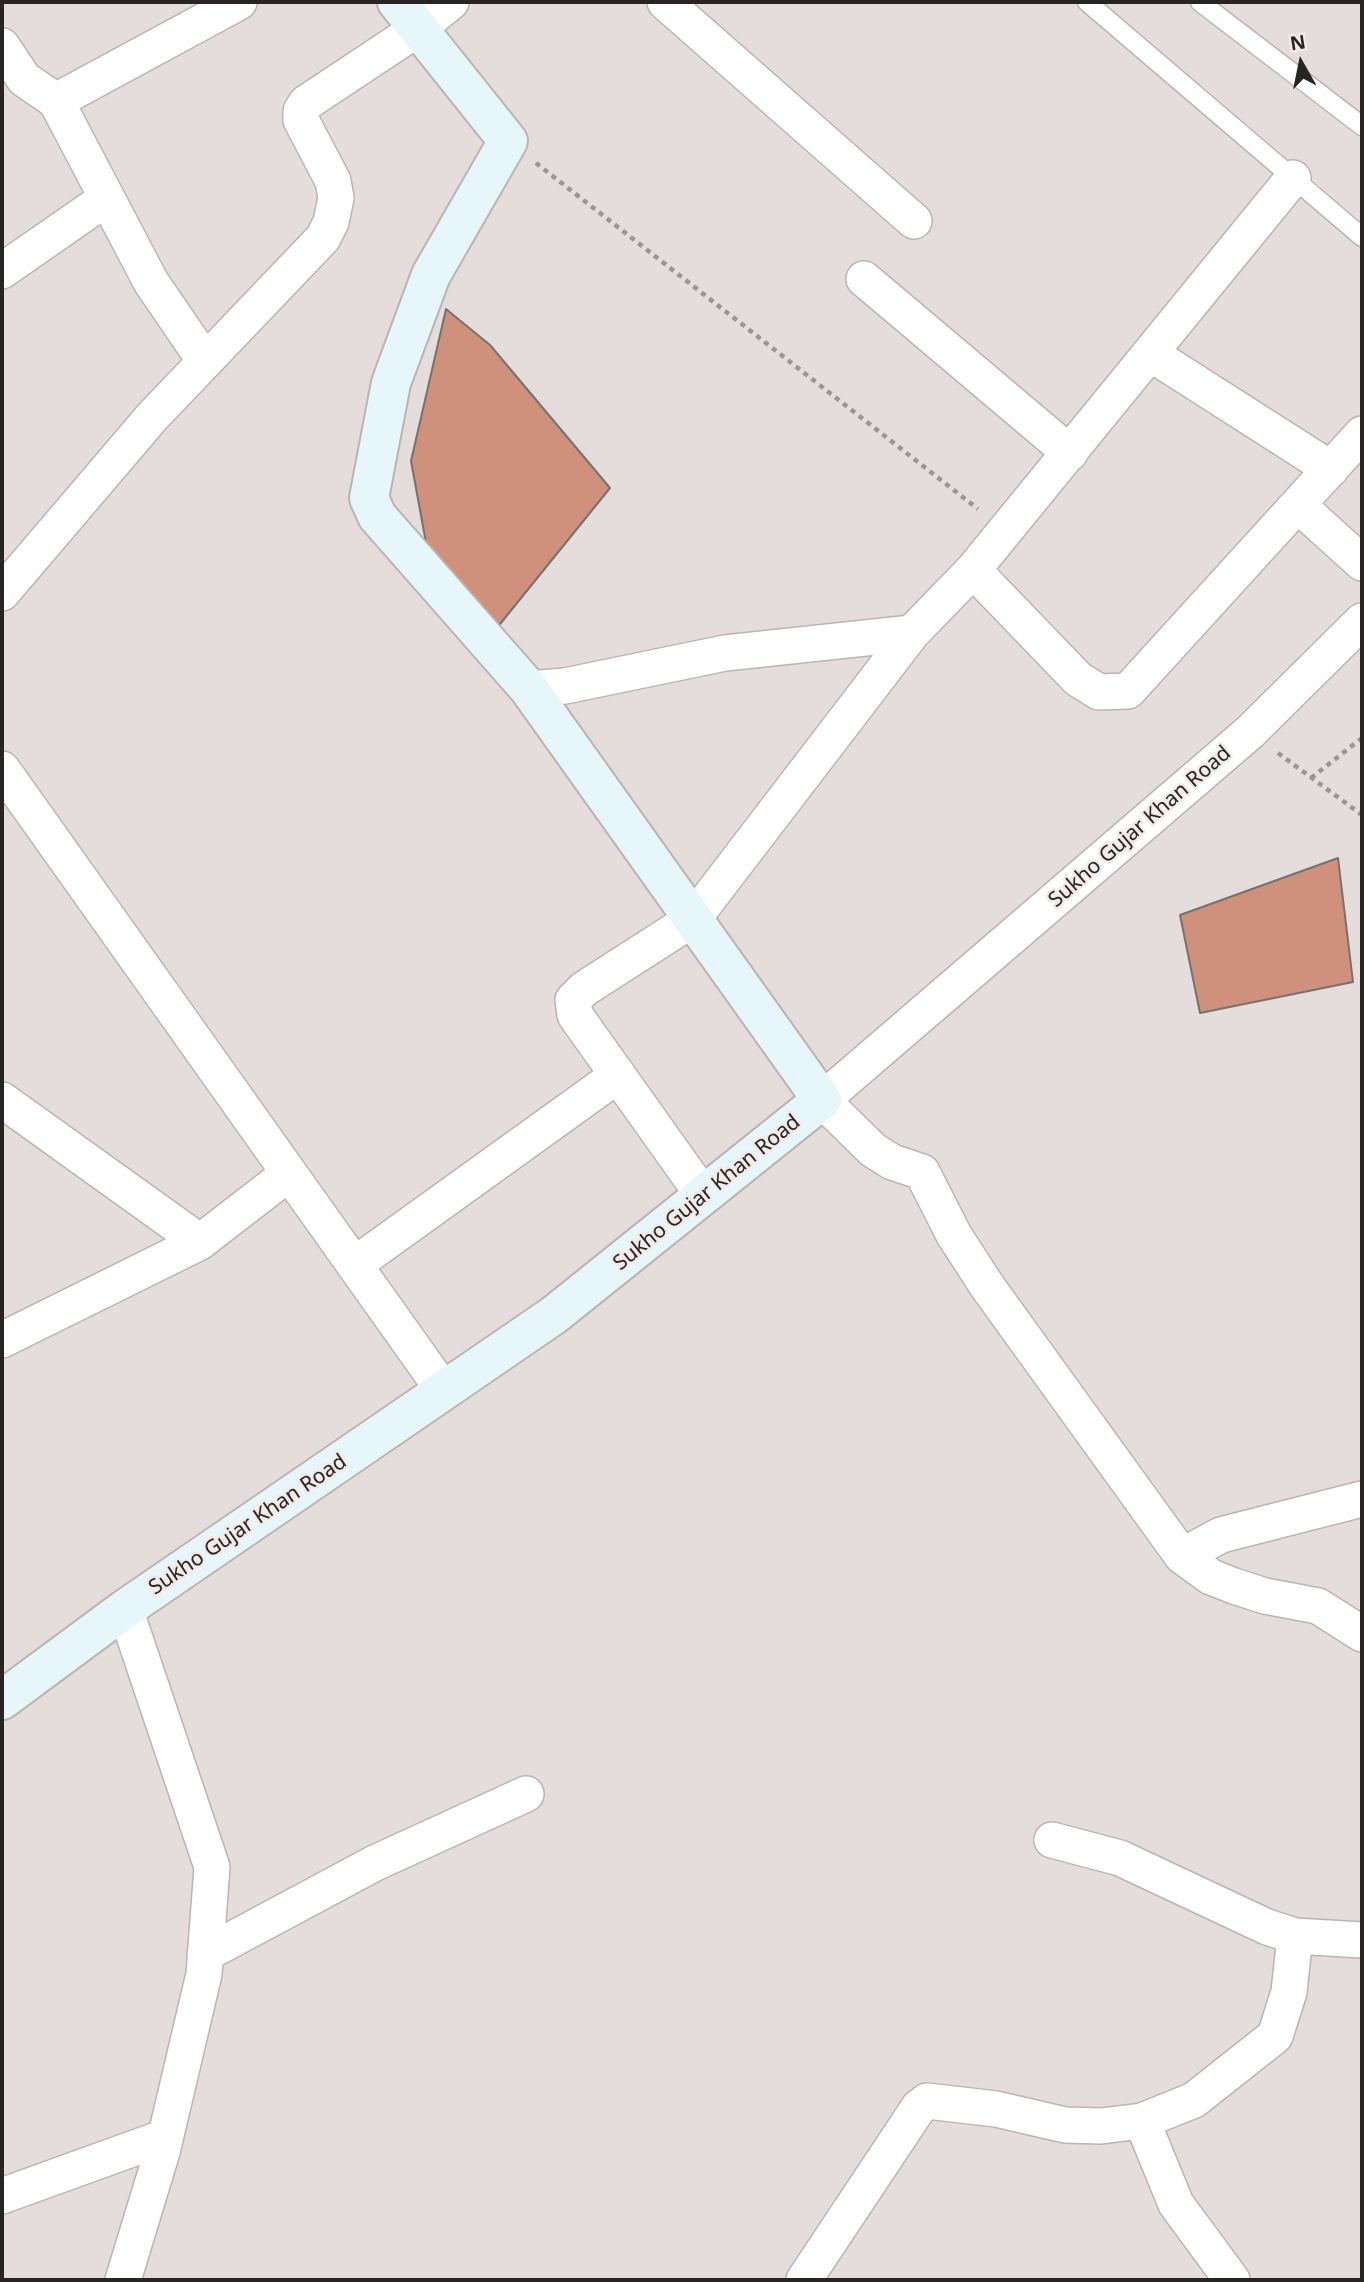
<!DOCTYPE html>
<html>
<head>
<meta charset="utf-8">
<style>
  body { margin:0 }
  #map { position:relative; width:1364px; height:2282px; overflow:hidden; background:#e5dddb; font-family:"Noto Sans",sans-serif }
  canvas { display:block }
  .frame { position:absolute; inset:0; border:4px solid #272423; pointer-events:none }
  .north { position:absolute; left:1266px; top:28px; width:70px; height:70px; -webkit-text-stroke:5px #f2eae8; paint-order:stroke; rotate:351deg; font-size:19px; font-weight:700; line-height:28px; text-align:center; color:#272423 }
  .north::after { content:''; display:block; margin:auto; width:24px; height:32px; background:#272423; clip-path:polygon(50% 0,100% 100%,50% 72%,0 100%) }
</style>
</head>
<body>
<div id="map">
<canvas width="1364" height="2282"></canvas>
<div class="frame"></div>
<div class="north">N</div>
</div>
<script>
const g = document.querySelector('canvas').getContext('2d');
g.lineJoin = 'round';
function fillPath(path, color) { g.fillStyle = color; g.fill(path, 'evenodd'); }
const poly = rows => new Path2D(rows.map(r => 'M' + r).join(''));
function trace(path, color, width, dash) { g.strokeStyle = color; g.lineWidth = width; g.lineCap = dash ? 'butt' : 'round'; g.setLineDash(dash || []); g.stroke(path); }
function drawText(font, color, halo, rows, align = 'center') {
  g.font = font + ' "Noto Sans",sans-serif'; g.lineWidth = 5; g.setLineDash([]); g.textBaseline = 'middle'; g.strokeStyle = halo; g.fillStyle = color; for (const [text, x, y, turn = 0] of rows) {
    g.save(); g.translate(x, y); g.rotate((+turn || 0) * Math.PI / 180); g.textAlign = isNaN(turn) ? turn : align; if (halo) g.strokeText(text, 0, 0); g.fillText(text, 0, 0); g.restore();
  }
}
const building = poly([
  [446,309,490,345,610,488,496,629,429,559,411,461,446,309],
  [1338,858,1353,982,1200,1013,1180,915,1338,858]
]);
fillPath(building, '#cf907c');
trace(building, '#78716f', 2);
const service = poly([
  [1087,2,1362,237],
  [1200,2,1362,126]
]);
const minor = poly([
  [665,2,914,221],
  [2,46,24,79,56,101],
  [2,271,107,198],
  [864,279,1070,453],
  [1151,354,1331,469],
  [205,361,151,282,56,101,239,2],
  [1298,505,1362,563],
  [973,570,1078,679,1099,692,1128,691,1362,434],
  [2,593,152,417,323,238,331,222,336,198,333,181,301,120,301,111,306,103,419,28,451,2],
  [1362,621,1250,732,822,1100,873,1150,892,1162,922,1172,954,1235,987,1286,1182,1556,1211,1577,1234,1586,1265,1596,1318,1606,1362,1634],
  [529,689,565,686,725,653,912,633,973,570,1293,178],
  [2,769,444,1391],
  [2,1100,200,1242],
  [703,1195,575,1015,573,1000,584,989,693,919,912,633],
  [354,1265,618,1075],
  [2,1340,200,1242,288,1174],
  [1182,1556,1221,1535,1362,1499],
  [1052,1840,1120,1858,1267,1927,1295,1936,1362,1940],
  [205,1954,375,1863,526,1794],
  [1142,2121,1176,2204,1232,2280],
  [2,2196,165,2137],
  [123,2280,162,2152,204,1974,212,1867,125,1609],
  [804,2280,919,2107,927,2101,996,2109,1065,2125,1101,2126,1142,2121,1194,2100,1275,2036,1289,1992,1295,1936]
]);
const secondary = poly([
  [2,1700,125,1609,554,1315,822,1100,529,689,377,516,369,498,391,383,431,275,508,141,397,2]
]);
trace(service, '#bbb4b1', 21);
trace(minor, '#bbb4b1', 38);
trace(secondary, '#bbb4b1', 42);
trace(poly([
  [536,163,978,509],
  [1278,753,1362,815],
  [1311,778,1362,738]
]), '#9b9593', 4.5, [5, 5]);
trace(service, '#fff', 18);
trace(minor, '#fff', 35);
trace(secondary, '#e6f6fb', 38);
drawText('21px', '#272423', '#f2eae8', [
  ["Sukho Gujar Khan Road",1140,827,-41],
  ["Sukho Gujar Khan Road",707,1193,-39],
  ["Sukho Gujar Khan Road",248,1525,-34]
]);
</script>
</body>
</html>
